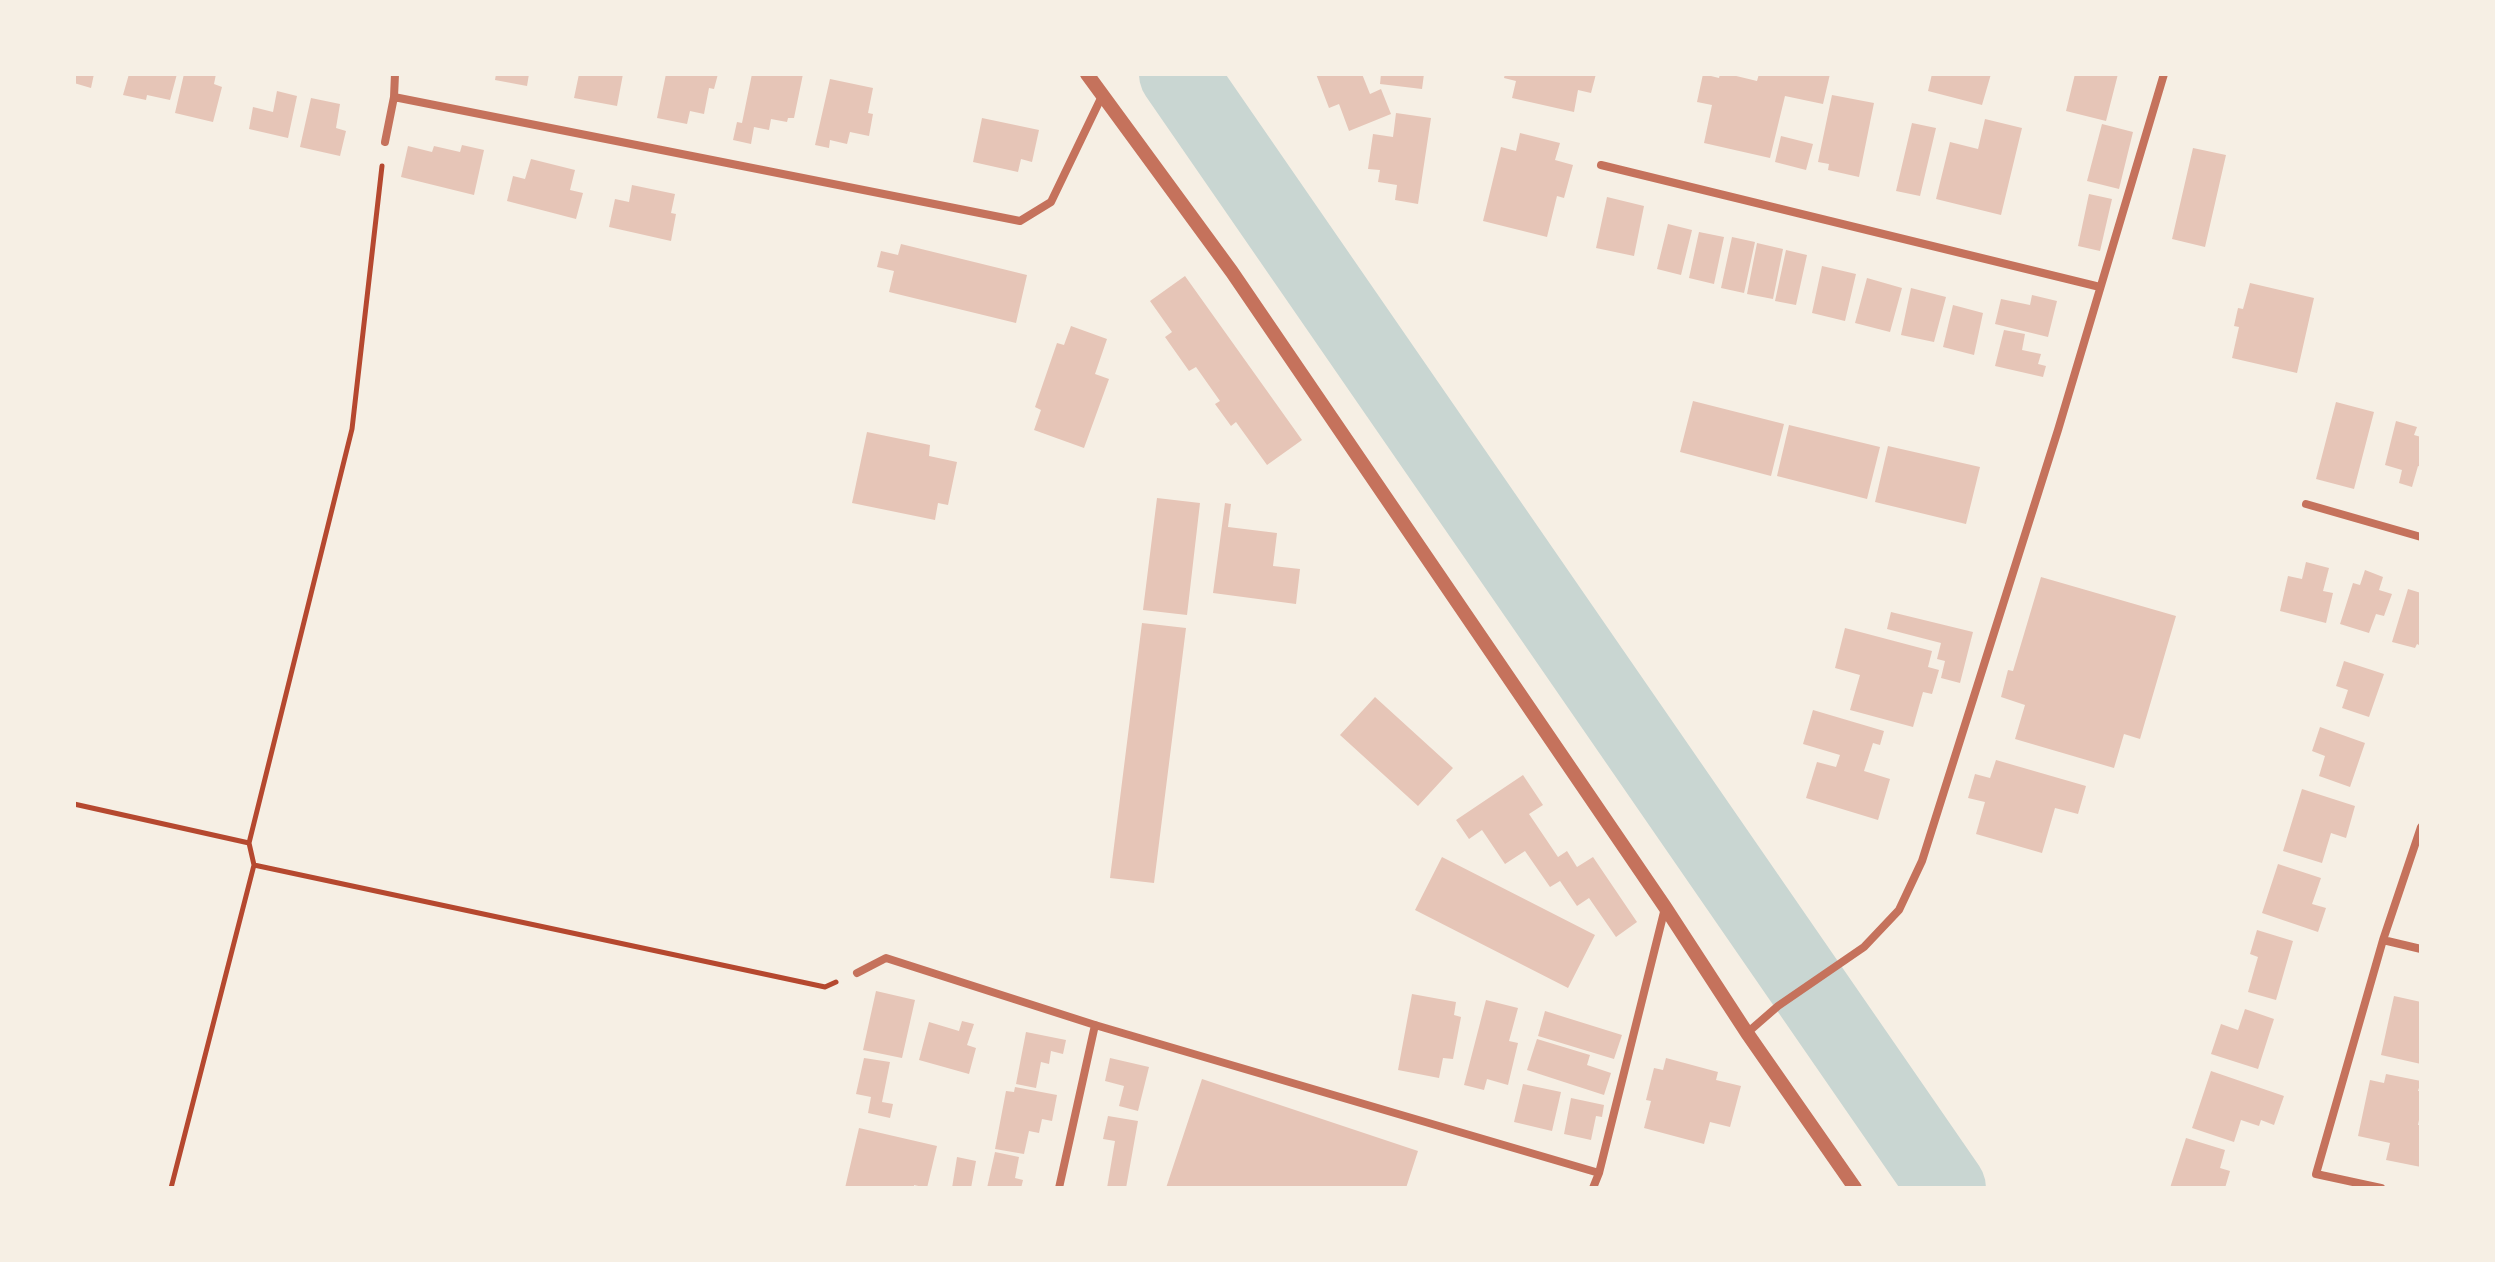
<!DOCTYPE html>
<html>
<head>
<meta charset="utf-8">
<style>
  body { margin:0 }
  #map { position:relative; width:2495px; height:1262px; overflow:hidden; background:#f6efe4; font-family:"DejaVu Sans",sans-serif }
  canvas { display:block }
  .frame { position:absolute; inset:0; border:76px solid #f6efe4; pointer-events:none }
</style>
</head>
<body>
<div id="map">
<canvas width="2495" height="1262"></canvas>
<div class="frame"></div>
</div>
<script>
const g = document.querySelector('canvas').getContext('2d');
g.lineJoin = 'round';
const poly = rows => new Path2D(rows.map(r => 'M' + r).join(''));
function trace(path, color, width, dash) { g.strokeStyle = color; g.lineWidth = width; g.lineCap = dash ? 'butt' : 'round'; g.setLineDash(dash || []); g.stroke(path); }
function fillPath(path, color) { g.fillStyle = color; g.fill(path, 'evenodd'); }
trace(poly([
  [1178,74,1947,1188]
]), '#c9d6d2', 78);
fillPath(poly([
  [74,74,94,74,91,88,74,83],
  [129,74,177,74,170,100,147,95,146,100,123,95],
  [184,74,216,74,214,84,222,87,213,122,175,113],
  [496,74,529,74,527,86,495,80],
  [579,74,623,74,617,106,574,98],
  [666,74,718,74,714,89,709,88,704,114,690,111,687,124,657,118],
  [752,74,803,74,794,118,788,118,787,122,771,119,769,130,754,127,751,144,733,140,737,122,742,123],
  [1316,74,1362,74,1370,94,1381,89,1391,114,1349,131,1339,104,1329,108],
  [1381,74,1424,74,1422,89,1380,84],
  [1505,74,1596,74,1591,93,1578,90,1574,112,1512,98,1516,81,1504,78],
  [1703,74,1719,78,1720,74,1728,74,1757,81,1759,74,1830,74,1823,104,1785,96,1770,158,1704,143,1712,105,1697,102],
  [1932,74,1991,74,1982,105,1928,91],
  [2075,74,2118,74,2106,121,2066,111],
  [830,79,873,88,868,113,873,114,869,136,850,132,847,144,830,140,829,148,815,145],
  [277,91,297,96,288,138,249,129,253,107,273,112],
  [1832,95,1874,103,1859,177,1828,170,1829,164,1818,162],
  [311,98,340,104,336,128,346,131,340,156,300,147],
  [1396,113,1431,118,1418,204,1395,200,1397,185,1378,182,1380,170,1368,169,1373,134,1393,137],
  [982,118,1039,130,1032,162,1021,159,1018,172,973,162],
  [1985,119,2022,128,2001,215,1936,199,1950,142,1978,149],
  [1912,123,1936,128,1920,196,1896,191],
  [2102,124,2133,132,2119,189,2087,181],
  [1520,133,1560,143,1555,160,1573,165,1564,198,1557,196,1547,237,1483,221,1501,147,1516,151],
  [1781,136,1813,144,1806,170,1775,162],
  [462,145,484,150,474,195,401,177,408,146,432,152,434,146,460,152],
  [2193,148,2226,155,2205,247,2172,239],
  [531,159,575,170,570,190,583,193,576,219,507,201,513,176,525,179],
  [632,185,675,194,671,213,676,214,671,241,609,227,615,199,629,202],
  [2089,194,2112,199,2100,251,2078,246],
  [1607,197,1644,206,1634,256,1596,248],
  [1668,224,1692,230,1681,275,1657,269],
  [1699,232,1724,237,1714,284,1689,278],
  [1732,237,1755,242,1744,293,1721,288],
  [1757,243,1783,249,1773,299,1747,294],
  [901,244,1027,275,1016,323,889,292,894,271,877,267,881,251,898,255],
  [1786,250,1807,255,1796,305,1775,301],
  [1822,266,1856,274,1845,321,1812,313],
  [1185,276,1302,440,1267,465,1236,422,1231,426,1215,404,1220,401,1196,367,1189,371,1165,337,1172,332,1150,301],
  [1867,278,1902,288,1890,332,1855,323],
  [2250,283,2314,298,2297,373,2232,358,2239,327,2234,326,2238,308,2243,309],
  [1911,288,1946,297,1934,342,1901,335],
  [2032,295,2057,301,2048,337,1995,324,2001,299,2030,305],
  [1953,305,1983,313,1974,355,1943,347],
  [1071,326,1107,339,1095,374,1109,379,1084,448,1034,430,1041,410,1035,407,1057,343,1064,345],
  [2004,330,2025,334,2022,350,2041,354,2038,364,2046,366,2043,377,1995,366],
  [1693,401,1784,424,1771,476,1680,452],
  [2336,402,2374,412,2354,489,2316,479],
  [2396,421,2417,427,2414,435,2421,437,2421,467,2418,466,2412,487,2399,483,2402,470,2385,465],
  [1789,425,1880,447,1867,499,1777,476],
  [867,432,930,445,929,456,957,462,948,505,938,503,935,520,852,503],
  [1888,446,1980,467,1966,524,1875,502],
  [1157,498,1200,503,1187,615,1143,610],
  [1225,503,1231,504,1228,527,1277,533,1273,566,1300,569,1296,604,1213,593],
  [2306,562,2329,568,2323,591,2333,593,2326,623,2280,611,2288,576,2302,579],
  [2365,570,2383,577,2379,590,2392,594,2384,616,2376,614,2369,633,2340,624,2353,583,2360,585],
  [2041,577,2176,616,2140,739,2124,734,2114,768,2015,739,2025,705,2001,697,2008,670,2013,671],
  [2408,589,2421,593,2421,646,2417,644,2415,648,2392,642],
  [1891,612,1973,632,1960,683,1941,678,1945,661,1937,659,1941,643,1887,629],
  [1142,623,1186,628,1154,883,1110,878],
  [1845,628,1932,651,1928,667,1939,670,1932,694,1923,692,1913,727,1850,710,1860,675,1835,668],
  [2344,661,2384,674,2369,717,2342,708,2348,690,2336,686],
  [1375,697,1453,768,1418,806,1340,735],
  [1813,710,1884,731,1880,745,1873,743,1864,771,1890,779,1878,820,1806,798,1817,762,1836,767,1840,755,1803,744],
  [2320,727,2365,743,2350,787,2319,776,2325,756,2312,751],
  [1996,760,2086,786,2078,814,2055,808,2042,853,1976,834,1985,802,1968,798,1975,774,1990,778],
  [1523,775,1543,805,1529,814,1558,857,1567,851,1577,867,1593,857,1637,922,1616,937,1589,898,1577,906,1560,881,1550,887,1525,851,1505,864,1482,830,1469,839,1456,820],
  [2302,789,2355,806,2346,838,2331,833,2322,863,2283,851],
  [1442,857,1595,935,1568,988,1415,910],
  [2278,864,2321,878,2312,904,2326,908,2318,932,2262,913],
  [2257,930,2293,941,2276,1000,2248,992,2258,957,2250,954],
  [876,991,915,1000,902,1058,863,1050],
  [1412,994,1456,1002,1454,1015,1461,1017,1453,1059,1443,1058,1439,1078,1398,1070],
  [2394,996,2421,1002,2421,1064,2381,1055],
  [1486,1000,1518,1008,1509,1041,1518,1043,1508,1085,1487,1079,1484,1090,1464,1085],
  [2245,1009,2274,1019,2258,1069,2211,1054,2221,1024,2238,1030],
  [1545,1011,1622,1035,1614,1059,1538,1036],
  [962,1021,974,1024,967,1045,976,1048,969,1074,919,1060,929,1022,959,1031],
  [1026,1032,1066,1040,1063,1054,1051,1051,1049,1064,1041,1062,1036,1088,1016,1084],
  [1537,1039,1590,1055,1587,1065,1611,1073,1604,1095,1527,1070],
  [864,1058,890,1062,882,1102,893,1104,890,1118,868,1113,871,1097,856,1094],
  [1110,1058,1149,1067,1138,1111,1119,1106,1124,1086,1105,1081],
  [1666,1058,1718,1072,1716,1080,1741,1086,1730,1127,1710,1122,1704,1144,1644,1128,1651,1101,1646,1100,1654,1068,1663,1070],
  [2211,1071,2284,1096,2274,1125,2261,1120,2259,1126,2241,1120,2234,1142,2192,1128],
  [2386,1074,2421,1081,2418,1091,2421,1091,2421,1110,2418,1125,2421,1125,2421,1167,2386,1160,2390,1143,2358,1136,2370,1080,2384,1083],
  [1202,1079,1418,1151,1406,1188,1166,1188],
  [1523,1084,1561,1092,1552,1131,1514,1122],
  [1015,1087,1057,1095,1052,1121,1042,1119,1039,1133,1029,1131,1024,1154,995,1149,1006,1091,1014,1092],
  [1571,1098,1604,1105,1602,1117,1596,1116,1591,1140,1564,1134],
  [1108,1116,1138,1121,1126,1188,1107,1188,1115,1141,1103,1139],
  [859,1128,937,1146,927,1188,914,1185,914,1188,845,1188],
  [2186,1138,2225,1150,2220,1168,2230,1171,2225,1188,2170,1188],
  [995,1152,1019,1157,1015,1178,1023,1180,1021,1188,987,1188],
  [957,1157,976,1161,971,1188,952,1188]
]), '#e6c5b7');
trace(poly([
  [382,166,352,429,249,843,254,865,825,987,836,982],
  [74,804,249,843],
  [171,1188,254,865]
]), '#b5482f', 5);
trace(poly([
  [394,97,1020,221,1051,202,1102,96],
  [385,142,394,97,395,74],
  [1601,165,2100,287],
  [2306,504,2421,537],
  [2383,940,2421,949],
  [857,973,886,958,1095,1025,1599,1173],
  [1747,1033,1778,1006,1864,947,1899,910,1922,861,2058,430,2164,74],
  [1059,1188,1095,1025],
  [1593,1188,1599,1173,1665,908],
  [2381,1188,2316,1174,2383,940,2421,827]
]), '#c5725c', 8);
trace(poly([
  [1087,74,1232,272,1665,907,1747,1033,1855,1188]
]), '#c5725c', 14);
</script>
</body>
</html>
